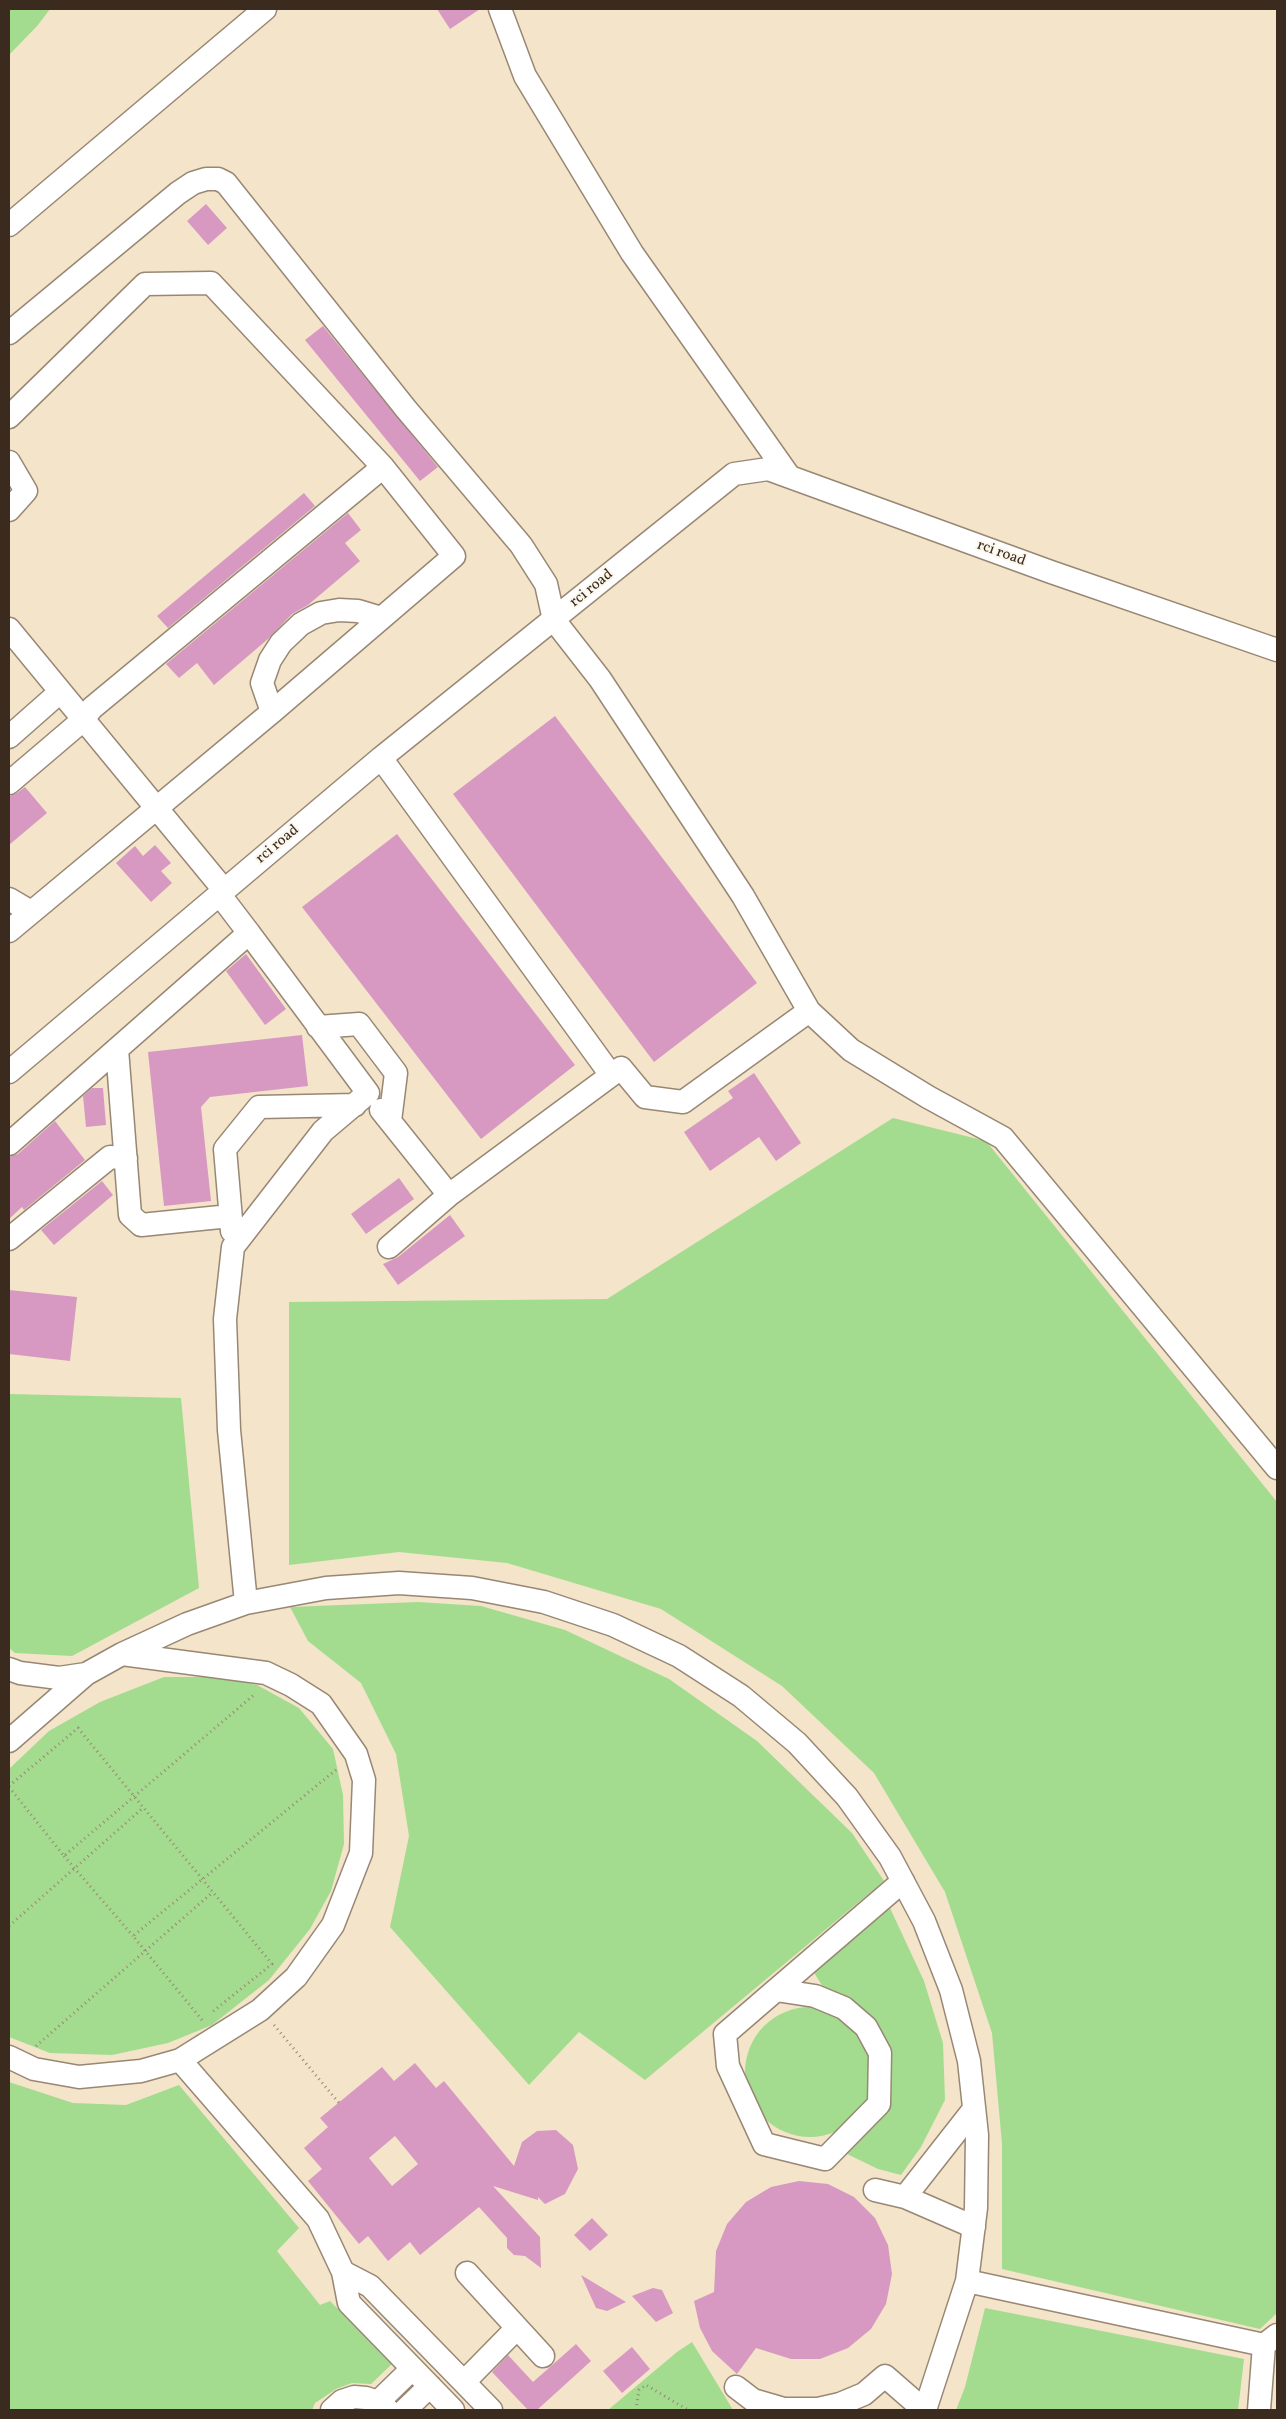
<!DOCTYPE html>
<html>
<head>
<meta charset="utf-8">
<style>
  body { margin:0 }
  #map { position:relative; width:1286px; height:2419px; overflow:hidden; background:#f4e4c9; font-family:Vollkorn,serif }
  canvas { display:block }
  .frame { position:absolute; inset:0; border:10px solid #3b2a1e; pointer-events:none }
</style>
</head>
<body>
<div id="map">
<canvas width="1286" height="2419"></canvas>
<div class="frame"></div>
</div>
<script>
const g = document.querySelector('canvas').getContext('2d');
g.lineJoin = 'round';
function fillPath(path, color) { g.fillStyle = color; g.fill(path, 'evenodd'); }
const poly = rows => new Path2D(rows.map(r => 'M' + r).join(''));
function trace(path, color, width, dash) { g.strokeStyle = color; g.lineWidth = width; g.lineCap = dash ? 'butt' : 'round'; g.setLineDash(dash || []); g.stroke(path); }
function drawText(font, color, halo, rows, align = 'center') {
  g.font = font + ' Vollkorn,serif'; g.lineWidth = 4; g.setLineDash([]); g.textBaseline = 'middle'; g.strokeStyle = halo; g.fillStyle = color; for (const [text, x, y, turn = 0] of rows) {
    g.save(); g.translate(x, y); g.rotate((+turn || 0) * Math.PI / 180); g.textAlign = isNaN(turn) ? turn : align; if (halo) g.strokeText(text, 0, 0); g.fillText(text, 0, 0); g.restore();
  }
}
fillPath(poly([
  [9,9,50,9,38,25,9,55],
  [893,1118,986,1141,1277,1502,1277,2313,1260,2329,1002,2269,1002,2144,992,2033,945,1892,874,1773,782,1686,661,1609,507,1563,399,1552,289,1565,289,1302,607,1299],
  [9,1394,181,1398,199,1588,72,1656,15,1653,9,1648],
  [418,1602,481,1606,565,1630,669,1679,757,1741,852,1833,884,1881,645,2080,579,2032,529,2085,390,1927,409,1836,396,1754,361,1683,308,1641,290,1607],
  [164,1677,216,1677,257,1685,299,1708,333,1749,343,1795,344,1844,331,1891,310,1929,269,1980,212,2025,168,2043,112,2055,50,2053,9,2037,9,1769,49,1731,100,1702],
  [890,1908,924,1981,943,2043,945,2100,921,2147,901,2175,878,2169,843,2152,877,2116,892,2078,880,2034,825,1990,813,1971],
  '745 2072a65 65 0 1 1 130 0a65 65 0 1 1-130 0Z',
  [9,2082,73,2103,126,2105,179,2085,299,2228,277,2251,320,2305,330,2301,392,2364,371,2384,352,2383,336,2389,315,2403,312,2410,9,2410],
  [985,2308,1244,2359,1238,2410,956,2410,965,2387],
  [692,2342,733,2410,608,2410,677,2352]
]), '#a3dc8f');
fillPath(poly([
  [437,9,480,9,450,29],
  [206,204,227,228,208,245,187,221],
  [323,326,438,467,420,481,305,340],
  [304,493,315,506,168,628,157,616],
  [348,513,361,530,345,543,360,561,308,605,292,614,268,639,214,685,197,663,179,678,166,664],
  [555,716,757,983,654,1062,453,794],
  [25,787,47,813,9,845,9,796,17,793],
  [397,834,575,1065,481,1139,302,907],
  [155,845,171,863,161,871,172,883,151,902,116,863,135,846,143,856],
  [246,954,286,1009,265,1025,226,971],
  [302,1035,308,1086,210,1097,201,1107,211,1201,164,1206,148,1052],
  [754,1073,801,1143,776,1161,759,1137,710,1171,684,1132,733,1098,728,1091],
  [92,1088,103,1088,106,1125,86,1127,83,1096],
  [55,1121,85,1160,24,1210,22,1207,9,1219,9,1157,18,1154],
  [399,1178,414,1199,366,1234,351,1214],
  [102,1181,113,1195,54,1245,41,1230],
  [450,1215,465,1236,398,1285,383,1264,398,1257],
  [9,1290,77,1297,70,1361,9,1354],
  [415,2063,436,2088,444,2081,514,2166,522,2142,537,2131,556,2130,573,2145,578,2169,565,2194,545,2204,538,2197,538,2200,493,2186,540,2237,541,2268,525,2256,514,2255,507,2248,507,2238,479,2207,420,2255,410,2242,388,2261,368,2236,359,2244,308,2181,322,2169,304,2148,328,2127,320,2118,382,2067,394,2081],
  [395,2136,418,2164,392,2186,369,2158],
  [799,2181,828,2184,854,2197,875,2218,888,2245,892,2274,886,2304,871,2329,848,2348,820,2359,791,2359,756,2348,737,2374,712,2351,700,2328,694,2301,714,2292,716,2251,727,2224,746,2202,771,2187],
  [592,2218,608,2235,590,2251,574,2235],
  [581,2275,626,2302,607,2311,596,2308],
  [653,2288,662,2290,673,2313,656,2322,632,2296],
  [576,2344,591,2361,537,2410,528,2410,492,2372,508,2355,533,2382],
  [632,2347,650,2369,622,2393,603,2371]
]), '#d799c2');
const minor = poly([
  [500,9,525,76,632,253,789,476],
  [9,225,265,9],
  [9,333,178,193,193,183,206,179,218,179,226,183,406,409,521,545,546,584,554,620,600,679,743,896,809,1011,851,1050,928,1097,1003,1138,1277,1468],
  [9,417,145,284,211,283,383,467,454,556,272,712,9,931],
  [9,462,26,491,9,510],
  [9,629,224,890],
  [272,712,262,683,270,660,281,643,301,624,321,613,339,610,358,611,381,618],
  [9,737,60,692],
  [381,758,611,1075],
  [9,783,83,720,92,708,383,467],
  [220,895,249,933],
  [9,899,31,912],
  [318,1027,359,1024,396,1073,390,1121],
  [117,1049,130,1215,141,1225,230,1216],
  [9,1072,381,758,734,474,768,469,1051,572,1277,650],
  [381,1110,449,1195],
  [9,1144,249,933,368,1093,323,1131,233,1247,225,1319,229,1430,246,1603],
  [232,1231,225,1149,259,1107,355,1105],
  [9,1239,110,1157,126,1158],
  [389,1247,449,1195,621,1068,645,1097,683,1102,809,1011],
  [9,1669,20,1673,59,1678,86,1674],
  [9,1741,86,1674,122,1654,187,1624,246,1603,326,1588,399,1583,472,1588,544,1602,613,1625,679,1656,741,1696,797,1743,847,1797,890,1857,924,1921,951,1990,969,2061,977,2135,976,2208,967,2281,925,2410],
  [776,1990,815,1996,844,2008,866,2027,880,2053,879,2104,825,2159,764,2144,728,2066,725,2034,776,1990,903,1881],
  [9,2057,34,2069,79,2077,141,2071,180,2060,260,2010,296,1977,333,1925,361,1853,364,1780,356,1754,321,1704,291,1685,266,1673,122,1654],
  [180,2060,318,2219,343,2272,349,2303,453,2410],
  [875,2190,905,2197,974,2227],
  [905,2197,974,2109],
  [343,2272,370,2286,491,2410],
  [467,2273,543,2356],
  [967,2281,1264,2345],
  [464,2382,517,2328],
  [736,2387,753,2400,784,2409,818,2409,840,2404,864,2394,885,2376,924,2410],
  [378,2402,412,2369],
  [332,2410,342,2401,354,2397,366,2398,378,2402,388,2410],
  [405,2410,430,2386],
  [1259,2410,1264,2345,1277,2335]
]);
trace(minor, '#988774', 25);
trace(poly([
  [9,1786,78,1728,272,1964,211,2013],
  [9,1787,64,1856,255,1694],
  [64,1856,133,1936],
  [9,1926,144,1807],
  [202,2020,133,1936,337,1769],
  [274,2025,339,2103],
  [36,2046,213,1892],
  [636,2410,639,2390,646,2385,688,2410]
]), '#988774', 3, [1, 4]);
trace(minor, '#fff', 22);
drawText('15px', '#3b2a1e', '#fbf7ec', [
  ["rci road",1001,554,20],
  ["rci road",592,589,-39],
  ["rci road",278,845,-40]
]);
</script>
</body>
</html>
